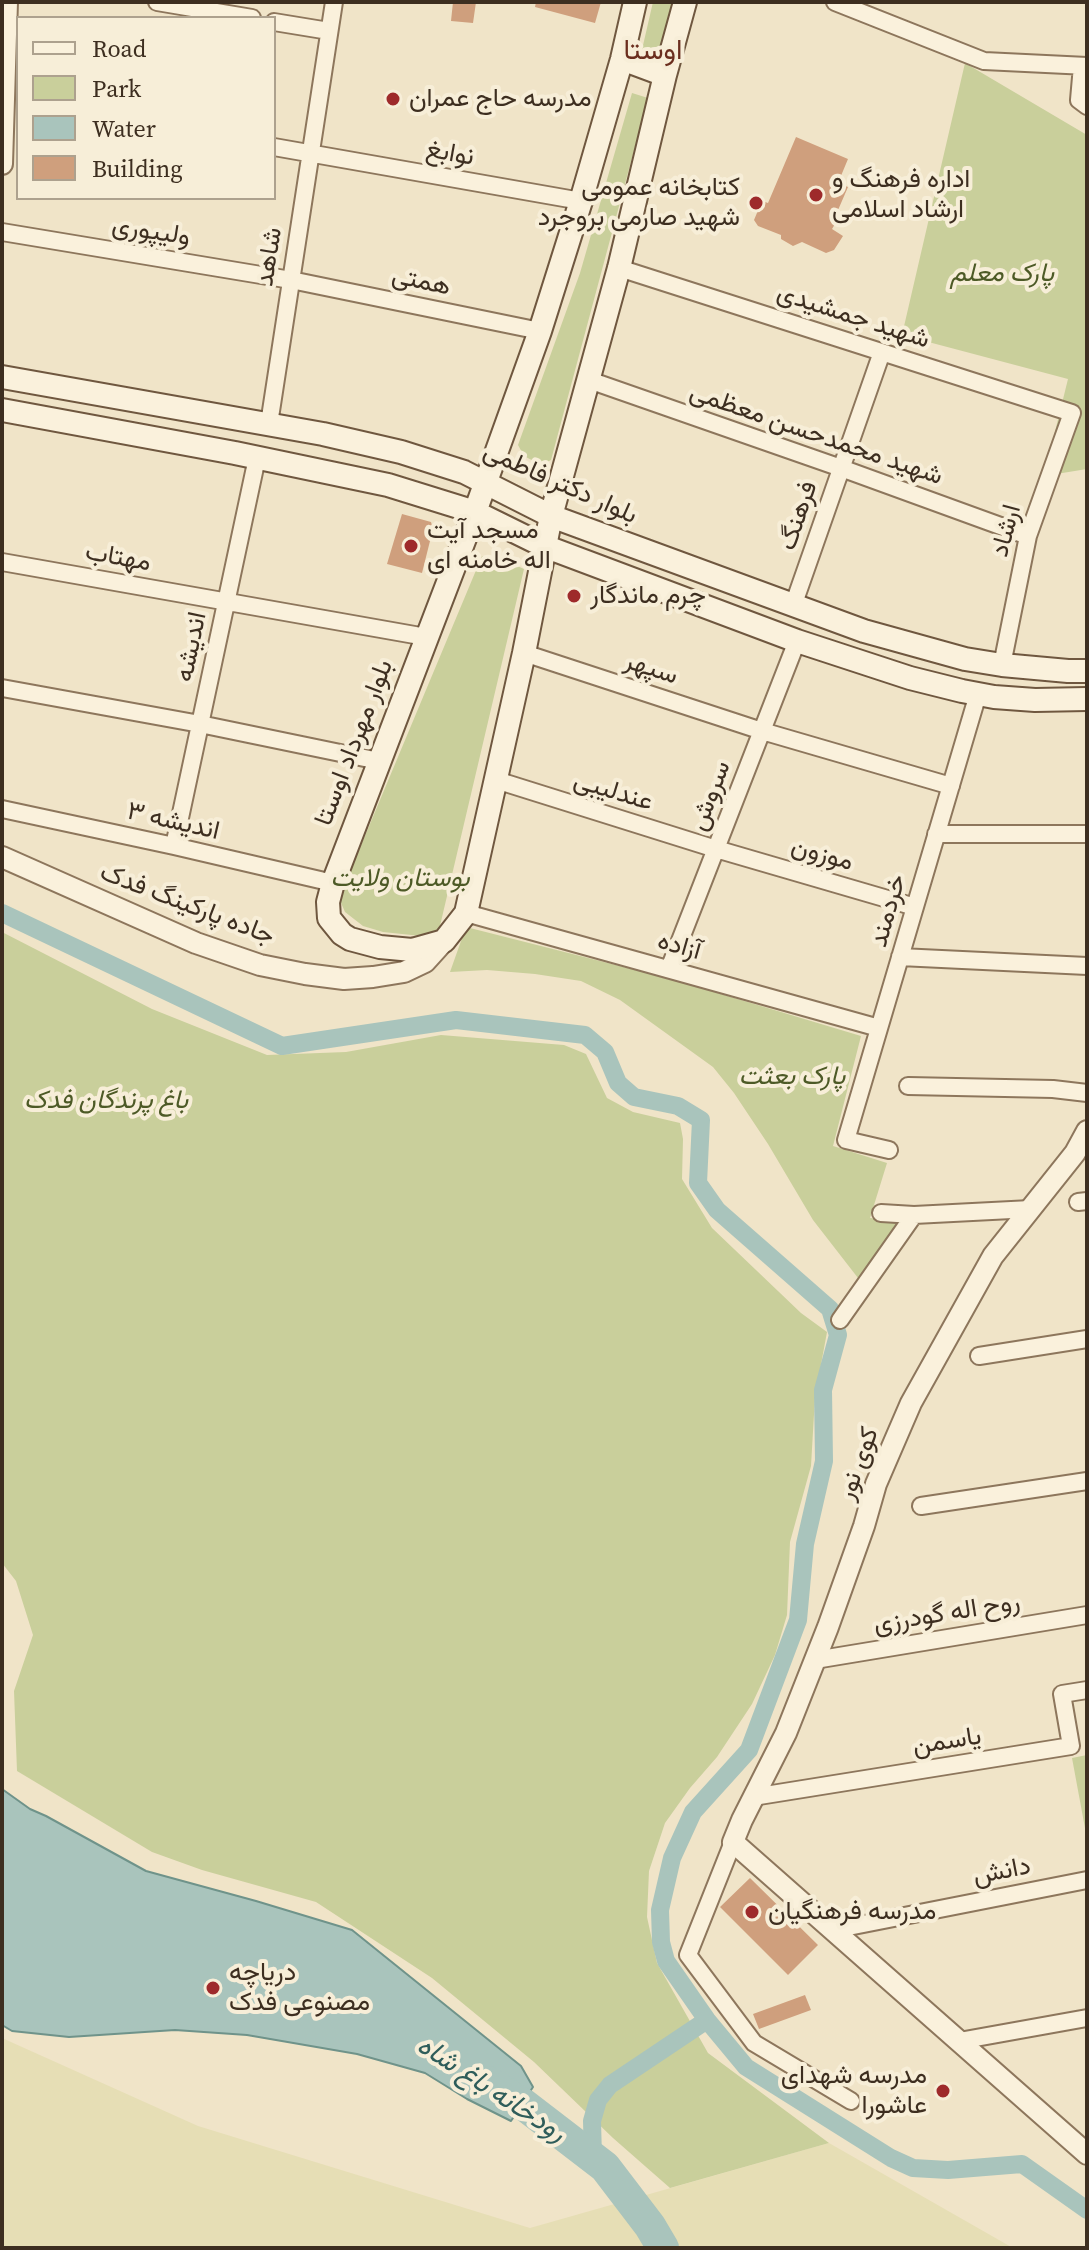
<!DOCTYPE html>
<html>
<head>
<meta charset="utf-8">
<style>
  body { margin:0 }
  #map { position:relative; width:1089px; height:2250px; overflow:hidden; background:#f0e4c8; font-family:"Source Serif 4",serif }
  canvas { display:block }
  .frame { position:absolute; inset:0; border:4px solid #3d2e20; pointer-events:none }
  .legend { position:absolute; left:16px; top:16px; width:260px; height:184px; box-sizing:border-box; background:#f7eed8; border:2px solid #ada18e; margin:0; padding:10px 14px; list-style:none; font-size:24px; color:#3d2e20 }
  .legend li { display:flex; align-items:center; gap:16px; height:40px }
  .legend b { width:40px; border:2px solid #ada18e }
</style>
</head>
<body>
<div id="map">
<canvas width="1089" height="2250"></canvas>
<div class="frame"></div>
<ul class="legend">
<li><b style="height:10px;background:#faf1dc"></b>Road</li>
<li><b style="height:22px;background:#c9cf9b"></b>Park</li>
<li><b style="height:22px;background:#a9c4bc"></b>Water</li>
<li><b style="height:22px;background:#cf9f7d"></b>Building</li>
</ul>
</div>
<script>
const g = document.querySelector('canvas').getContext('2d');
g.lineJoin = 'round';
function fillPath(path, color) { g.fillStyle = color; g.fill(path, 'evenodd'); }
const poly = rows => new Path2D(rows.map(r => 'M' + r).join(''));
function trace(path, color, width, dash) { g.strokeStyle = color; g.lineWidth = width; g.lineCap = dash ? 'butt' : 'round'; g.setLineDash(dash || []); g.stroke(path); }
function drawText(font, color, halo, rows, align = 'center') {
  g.font = font + ' "Source Serif 4",Vazirmatn,serif'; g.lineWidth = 8; g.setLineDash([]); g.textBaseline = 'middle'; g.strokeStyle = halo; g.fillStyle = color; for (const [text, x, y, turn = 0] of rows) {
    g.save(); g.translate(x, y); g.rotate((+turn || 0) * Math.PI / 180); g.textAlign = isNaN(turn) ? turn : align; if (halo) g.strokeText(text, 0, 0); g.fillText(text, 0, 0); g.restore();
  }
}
fillPath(poly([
  [2,2038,198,2126,530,2228,829,2143,1013,2248,2,2248]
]), '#e6deb5');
fillPath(poly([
  [653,2,673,2,660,58,641,54],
  [965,63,1087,135,1087,469,1044,476,1068,379,902,335],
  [632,93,648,98,551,460,541,465,524,456,518,445,580,273],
  [482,556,502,559,524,569,439,930,421,936,383,932,363,926,345,912,339,898],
  [466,927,671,979,861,1036,833,1146,887,1163,870,1218,902,1221,858,1278,813,1220,768,1144,734,1093,713,1067,620,1000,581,981,535,974,487,970,450,972],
  [2,932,152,1009,267,1055,346,1052,441,1035,564,1045,586,1054,607,1098,633,1112,680,1123,683,1139,682,1179,712,1228,801,1313,827,1332,815,1397,811,1466,790,1542,787,1615,775,1655,752,1704,717,1757,690,1788,665,1823,649,1871,647,1917,657,1963,708,2053,829,2143,670,2188,613,2138,534,2062,432,1978,316,1902,202,1870,152,1852,17,1771,14,1691,33,1635,16,1581,2,1563],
  [1087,1755,1087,1839,1072,1758]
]), '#c9cf9b');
const water = poly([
  [2,1789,30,1809,46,1816,146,1871,256,1901,352,1930,521,2066,533,2087,511,2121,467,2099,425,2073,357,2054,247,2035,175,2030,69,2037,12,2031,2,2025,2,1789]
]);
fillPath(water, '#a9c4bc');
trace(water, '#6f938a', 2);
trace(poly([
  [2,913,282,1046,456,1020,585,1035,605,1052,618,1083,634,1097,678,1106,701,1120,698,1183,717,1210,830,1309,838,1335,823,1390,824,1461,805,1544,798,1620,749,1750,693,1812,672,1858,660,1910,661,1942,666,1961,707,2020,746,2067,891,2158,913,2168,948,2170,1022,2164,1087,2210],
  [593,2157,592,2121,598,2100,610,2085,707,2020]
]), '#a9c4bc', 18);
trace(poly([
  [488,2082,523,2104,605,2167,650,2226,663,2248]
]), '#a9c4bc', 32);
fillPath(poly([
  [453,2,476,2,473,23,451,21],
  [536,2,601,2,595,23,535,7],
  [796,137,848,159,838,183,848,187,835,217,838,219,832,229,843,236,834,250,826,253,802,242,793,246,781,239,781,235,758,226,754,220,762,201,768,203],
  [402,514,431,522,433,529,422,573,387,564],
  [750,1878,818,1945,788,1975,720,1907],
  [805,1995,811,2010,759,2029,753,2014]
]), '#cf9f7d');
const minor = poly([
  [157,2,252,18],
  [835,2,984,61,1087,66],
  [274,22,329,31],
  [1082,66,1079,100,1087,106],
  [274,147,581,201],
  [2,232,291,280,540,331],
  [619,268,1072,413,1028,536,1002,665],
  [589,380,841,468,1028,536],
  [269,424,334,2],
  [2,562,426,637],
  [793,606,882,352],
  [524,653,762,731,951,786],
  [2,688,200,724,379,761],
  [496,780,716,849,915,907],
  [2,809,174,846,333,883],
  [936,834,1087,834],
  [174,846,257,458],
  [466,913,879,1028],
  [900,957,1087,966],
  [669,969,797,641],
  [908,1086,1053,1089,1087,1093],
  [889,1150,846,1140,978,694],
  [1078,1202,1087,1201],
  [881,1213,914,1215,1031,1209],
  [840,1320,914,1215],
  [979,1356,1087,1339],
  [921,1506,1087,1481],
  [815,1660,1087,1615],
  [753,1797,1071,1746,1062,1694,1087,1690],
  [733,1842,688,1955,754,2043,851,2101],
  [833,1930,1087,1880],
  [959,2041,1087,2018]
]);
const tertiary = poly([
  [2,164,7,2],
  [2,857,196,943,260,965,305,974,344,979,373,977,404,972,425,962,444,941],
  [1087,1131,1075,1153,993,1256,911,1403,876,1484,864,1526,828,1627,786,1733,742,1820,733,1842,1087,2154]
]);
const secondary = poly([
  [635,2,622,59,581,201,540,331,475,512,333,883,328,902,329,918,342,934,350,939,380,947,412,950,444,941,466,913,524,653,551,516,619,268,665,75,685,2],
  [622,59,665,75],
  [2,377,323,434,401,452,464,472,551,516,864,631,965,659,1002,665,1068,671,1087,671],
  [2,410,235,453,388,485,475,512,544,546,797,641,910,678,962,691,994,697,1035,700,1087,699]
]);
trace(minor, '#8d765c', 20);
trace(tertiary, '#8d765c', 24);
trace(secondary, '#6f573f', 26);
trace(minor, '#faf1dc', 16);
trace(tertiary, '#faf1dc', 20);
trace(secondary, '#faf1dc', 22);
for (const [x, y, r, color] of [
  [393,99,8,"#9e2a2b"],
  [816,195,8,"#9e2a2b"],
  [756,203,8,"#9e2a2b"],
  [411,546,8,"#9e2a2b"],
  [574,596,8,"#9e2a2b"],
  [752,1912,8,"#9e2a2b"],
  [213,1988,8,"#9e2a2b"],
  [943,2091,8,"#9e2a2b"]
]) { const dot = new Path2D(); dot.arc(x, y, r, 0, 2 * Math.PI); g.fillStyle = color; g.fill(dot); trace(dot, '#f7eed8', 3); }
drawText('26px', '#3d2e20', '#f7eed8', [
  ["مدرسه حاج عمران",409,99],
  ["اداره فرهنگ و",832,180],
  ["ارشاد اسلامی",832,210],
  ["کتابخانه عمومی",740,188,"right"],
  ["شهید صارمی بروجرد",740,218,"right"],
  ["مسجد آیت",427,531],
  ["اله خامنه ای",427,561],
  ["چرم ماندگار",590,596],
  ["مدرسه فرهنگیان",768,1912],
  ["دریاچه",229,1973],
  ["مصنوعی فدک",229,2003],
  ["مدرسه شهدای",927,2076,"right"],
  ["عاشورا",927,2106,"right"]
], 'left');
drawText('26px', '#3d2e20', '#f7eed8', [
  ["نوابغ",450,154,10],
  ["ولیپوری",151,232,9],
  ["شاهد",270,257,-81],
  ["همتی",421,282,12],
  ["شهید جمشیدی",853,317,18],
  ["شهید محمدحسن معظمی",816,435,19],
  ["بلوار دکتر فاطمی",560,484,24],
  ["فرهنگ",799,516,-71],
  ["ارشاد",1007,531,-75],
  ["مهتاب",118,558,10],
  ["اندیشه",192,647,-78],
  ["سپهر",651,669,18],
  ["بلوار مهرداد اوستا",355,743,-69],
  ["عندلیبی",613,792,17],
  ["سروش",711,796,-69],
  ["اندیشه ۳",173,822,13],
  ["موزون",822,855,16],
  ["جاده پارکینگ فدک",187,905,21],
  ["خردمند",889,911,-74],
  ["آزاده",679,947,16],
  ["کوی نور",859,1464,-70],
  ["روح اله گودرزی",947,1614,-9],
  ["یاسمن",947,1742,-9],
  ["دانش",1002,1872,-11]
]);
drawText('italic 26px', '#4d5a26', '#f7eed8', [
  ["پارک معلم",1002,274],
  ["بوستان ولایت",400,879],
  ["پارک بعثت",792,1077],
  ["باغ پرندگان فدک",106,1101]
]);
drawText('28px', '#6b2e1e', '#f7eed8', [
  ["اوستا",653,52]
]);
drawText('italic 28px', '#2f5d5a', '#f7eed8', [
  ["رودخانه باغ شاه",491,2090,33]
]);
</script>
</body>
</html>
